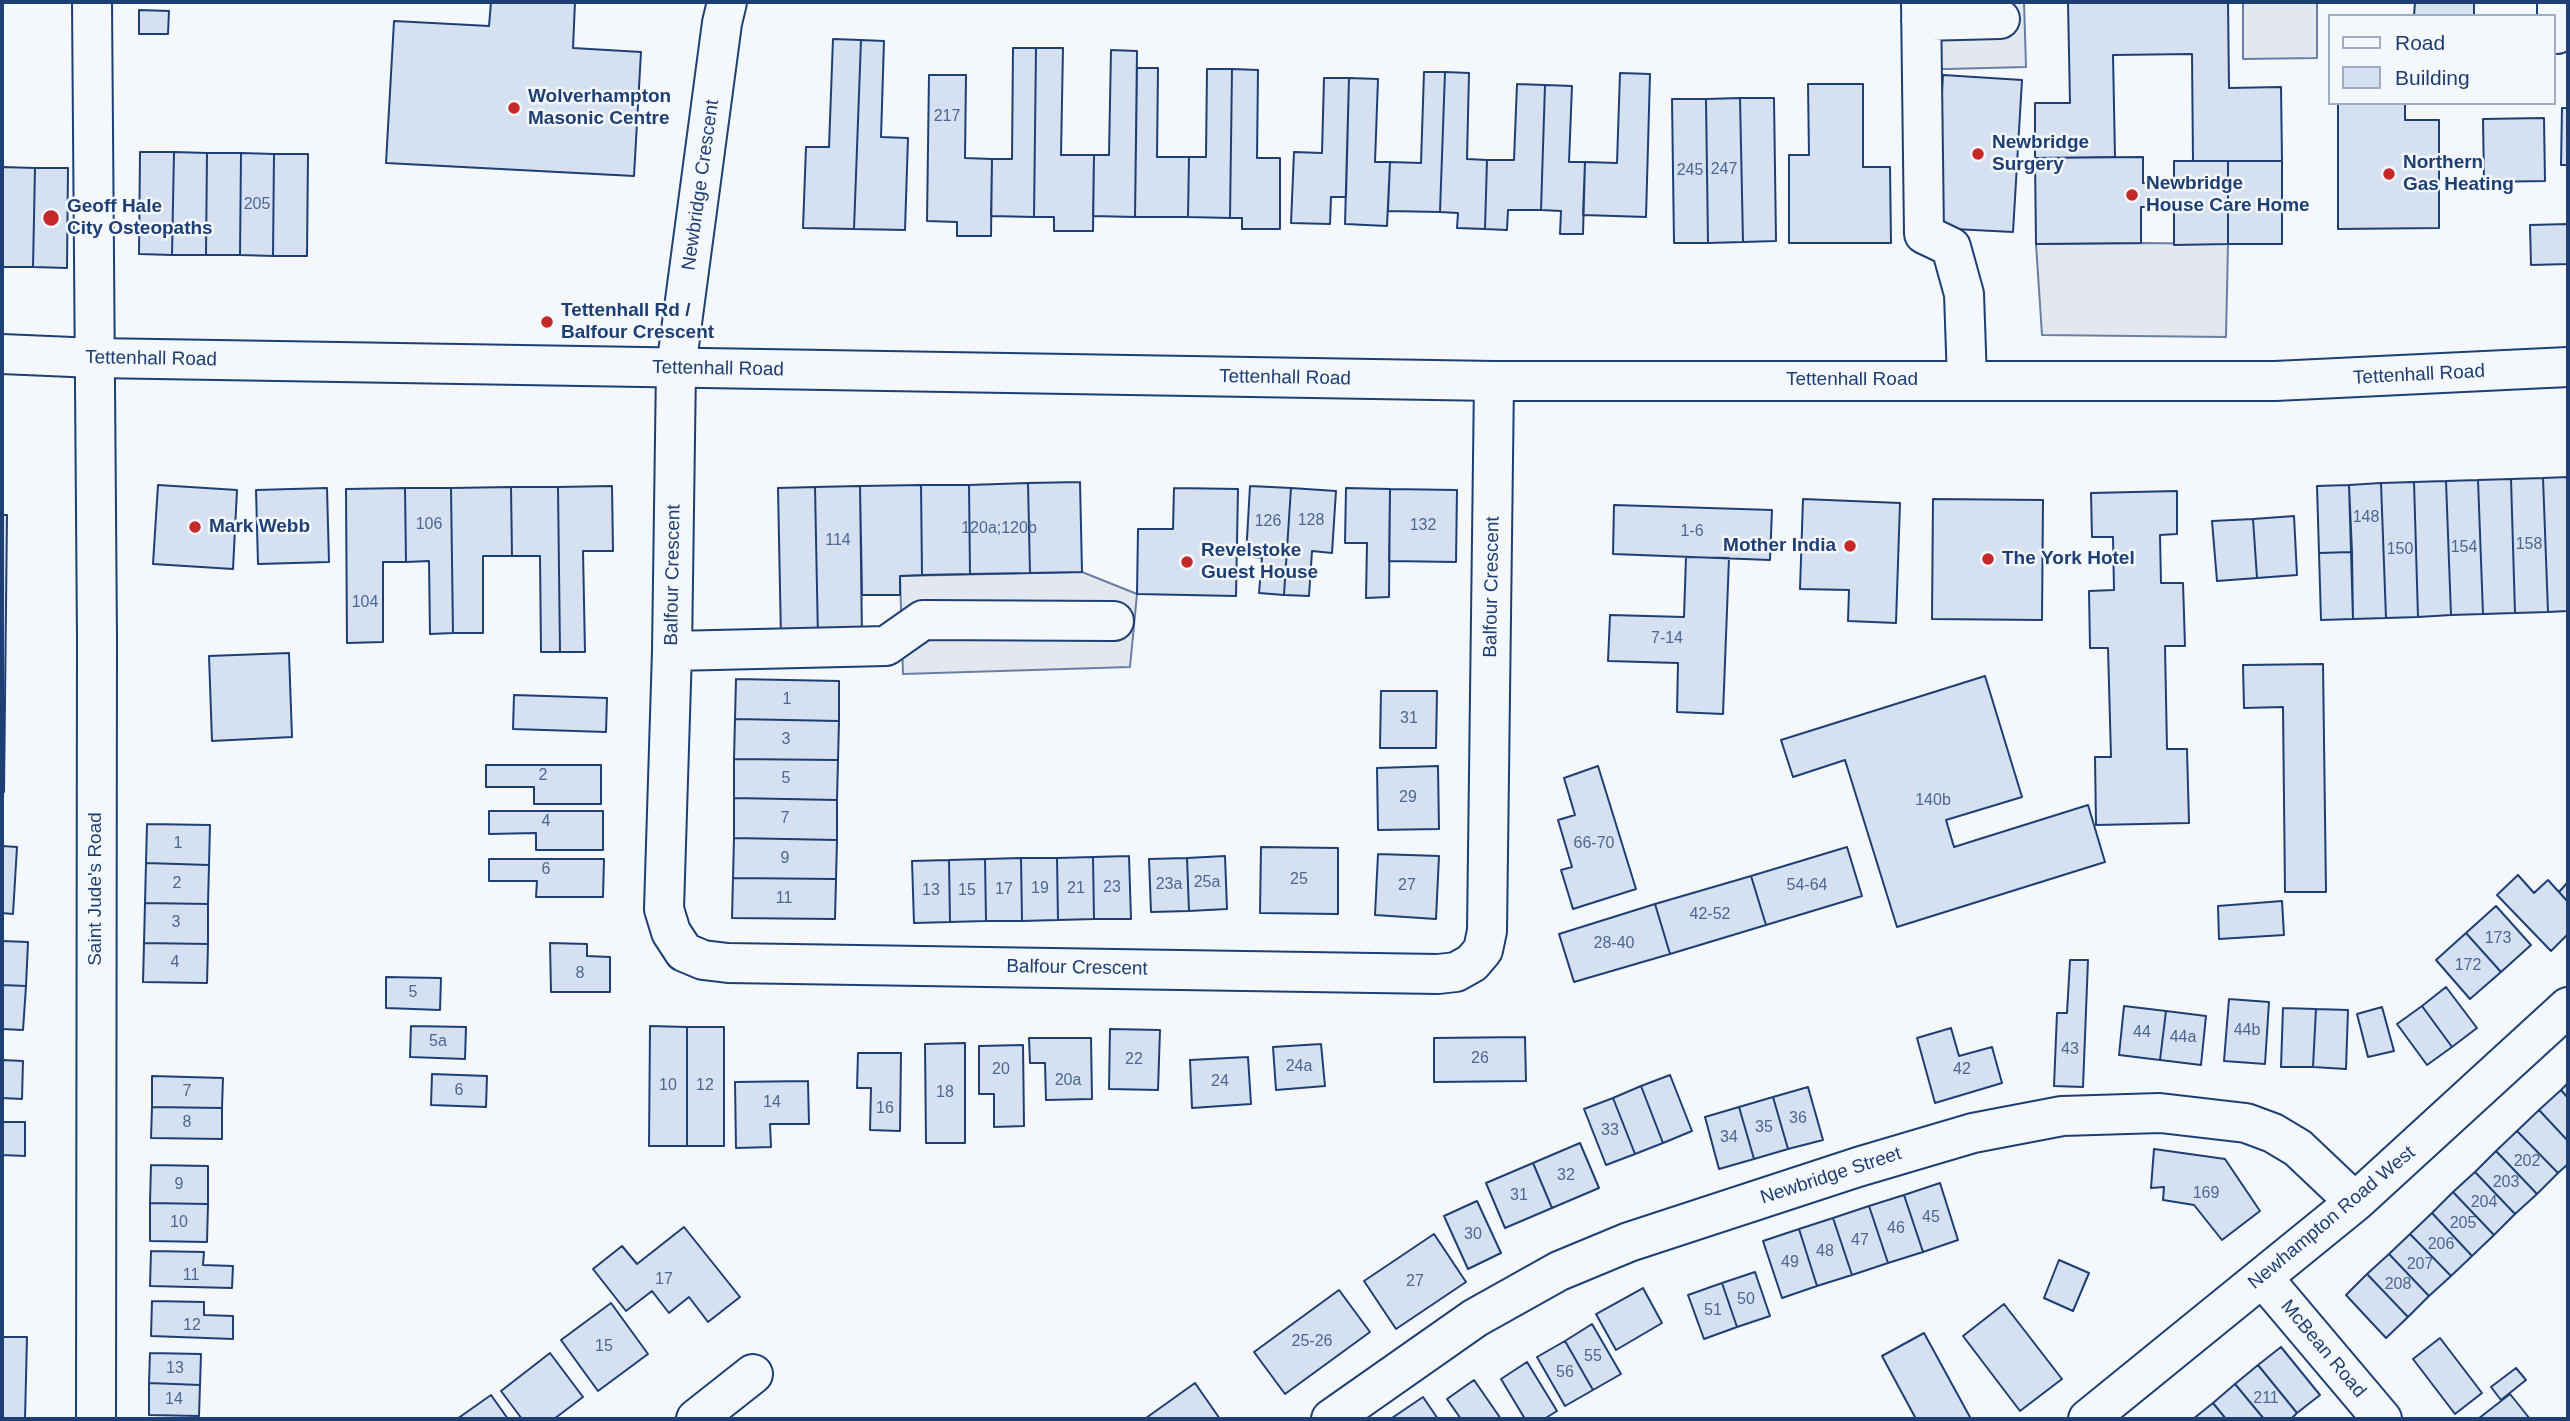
<!DOCTYPE html>
<html>
<head>
<meta charset="utf-8">
<style>
  body { margin:0 }
  #map { position:relative; width:2570px; height:1421px; overflow:hidden; background:#f4f7fb; font-family:Arial,sans-serif }
  canvas { display:block }
  .frame { position:absolute; inset:0; border:4px solid #1d3f73; pointer-events:none }
  .legend { position:absolute; left:2328px; top:14px; width:228px; height:91px; box-sizing:border-box; background:#f4f7fb; border:2px solid #9eadc5; margin:0; padding:9px 12px; list-style:none; font-size:21px; color:#1d3f73 }
  .legend li { display:flex; align-items:center; gap:14px; height:35px }
  .legend b { width:35px; border:2px solid #9eadc5 }
</style>
</head>
<body>
<div id="map">
<canvas width="2570" height="1421"></canvas>
<div class="frame"></div>
<ul class="legend">
<li><b style="height:9px;background:#f4f7fb"></b>Road</li>
<li><b style="height:19px;background:#d5e0f0"></b>Building</li>
</ul>
</div>
<script>
const g = document.querySelector('canvas').getContext('2d');
g.lineJoin = 'round';
function fillPath(path, color) { g.fillStyle = color; g.fill(path, 'evenodd'); }
const poly = rows => new Path2D(rows.map(r => 'M' + r).join(''));
function trace(path, color, width, dash) { g.strokeStyle = color; g.lineWidth = width; g.lineCap = dash ? 'butt' : 'round'; g.setLineDash(dash || []); g.stroke(path); }
function drawText(font, color, halo, rows, align = 'center') {
  g.font = font + ' Arial,sans-serif'; g.lineWidth = 5; g.setLineDash([]); g.textBaseline = 'middle'; g.strokeStyle = halo; g.fillStyle = color; for (const [text, x, y, turn = 0] of rows) {
    g.save(); g.translate(x, y); g.rotate((+turn || 0) * Math.PI / 180); g.textAlign = isNaN(turn) ? turn : align; if (halo) g.strokeText(text, 0, 0); g.fillText(text, 0, 0); g.restore();
  }
}
const parking = poly([
  [1905,2,2024,2,2026,67,1907,70,1905,2],
  [2243,2,2317,2,2317,58,2243,59,2243,2],
  [2141,243,2228,244,2226,337,2042,335,2036,244,2141,243],
  [1082,572,1137,594,1130,667,903,674,900,576,1082,572]
]);
fillPath(parking, '#e3e8f0');
trace(parking, '#687fa3', 2);
const building = poly([
  [491,2,575,2,573,48,641,52,634,176,386,163,394,21,489,26,491,2],
  [2068,2,2228,2,2229,88,2281,87,2282,161,2193,161,2192,54,2113,55,2115,157,2035,158,2035,103,2070,103,2068,2],
  [2415,2,2474,2,2474,16,2414,16,2415,2],
  [139,10,169,11,168,34,139,34,139,10],
  [833,39,861,40,854,229,803,228,806,147,829,147,833,39],
  [861,40,884,41,881,137,908,138,905,230,854,229,861,40],
  [1013,48,1036,48,1034,217,991,216,992,159,1012,159,1013,48],
  [1036,48,1063,48,1061,155,1094,155,1093,231,1054,231,1054,217,1034,217,1036,48],
  [1111,50,1137,51,1135,217,1093,216,1094,155,1109,155,1111,50],
  [1137,68,1158,68,1157,157,1189,157,1188,217,1135,217,1137,68],
  [1207,69,1232,69,1230,218,1188,217,1189,157,1206,157,1207,69],
  [1232,69,1258,70,1257,158,1280,158,1280,229,1242,229,1242,218,1230,218,1232,69],
  [1424,72,1445,72,1440,212,1388,211,1390,162,1421,163,1424,72],
  [1445,72,1469,73,1467,159,1487,160,1485,229,1457,228,1458,213,1440,212,1445,72],
  [1620,73,1650,74,1646,217,1583,215,1585,162,1617,163,1620,73],
  [929,75,966,75,965,158,992,159,991,236,957,236,957,222,927,221,929,75],
  [1943,75,2022,80,2013,232,1934,228,1943,75],
  [1324,78,1349,78,1346,197,1331,197,1330,224,1291,223,1294,152,1322,153,1324,78],
  [1349,78,1378,79,1375,162,1390,162,1387,226,1345,224,1349,78],
  [1517,84,1545,85,1541,210,1508,210,1507,230,1485,229,1487,160,1514,160,1517,84],
  [1808,84,1863,84,1863,167,1890,167,1891,243,1789,243,1789,155,1809,155,1808,84],
  [1545,85,1572,86,1569,162,1585,162,1583,234,1560,234,1561,211,1541,210,1545,85],
  [1740,98,1774,98,1776,241,1743,242,1740,98],
  [1740,98,1743,242,1708,243,1706,99,1740,98],
  [1672,99,1706,99,1708,243,1674,243,1672,99],
  [2338,103,2405,103,2405,120,2439,120,2439,228,2338,229,2338,103],
  [2562,108,2568,108,2568,165,2561,165,2562,108],
  [2544,118,2545,181,2484,182,2483,119,2544,118],
  [140,152,174,152,172,255,139,254,140,152],
  [174,152,207,153,206,255,172,255,174,152],
  [207,153,241,153,240,255,206,255,207,153],
  [241,153,274,154,273,256,240,255,241,153],
  [274,154,308,154,307,256,273,256,274,154],
  [2143,157,2143,183,2174,182,2174,161,2228,161,2228,244,2174,245,2174,207,2141,207,2141,243,2036,244,2035,158,2143,157],
  [2228,161,2282,161,2282,244,2228,244,2228,161],
  [2,167,35,168,33,267,2,267,2,167],
  [35,168,68,168,67,268,33,267,35,168],
  [2568,224,2568,264,2531,265,2530,225,2568,224],
  [2568,477,2568,611,2548,612,2543,478,2568,477],
  [2543,478,2548,612,2515,613,2511,479,2543,478],
  [2511,479,2515,613,2483,614,2478,480,2511,479],
  [2478,480,2483,614,2451,615,2446,481,2478,480],
  [2446,481,2451,615,2418,617,2414,482,2446,481],
  [1080,482,1082,572,1030,573,1028,483,1080,482],
  [2414,482,2418,617,2386,618,2381,483,2414,482],
  [1028,483,1030,573,970,574,969,485,1028,483],
  [2381,483,2386,618,2353,619,2349,485,2381,483],
  [158,485,237,490,233,569,153,564,158,485],
  [921,485,922,575,900,576,900,595,862,595,860,486,921,485],
  [921,485,969,485,970,574,922,575,921,485],
  [2349,485,2352,552,2319,553,2317,486,2349,485],
  [612,486,613,551,583,551,585,652,560,652,558,487,612,486],
  [860,486,862,638,818,639,815,487,860,486],
  [1250,486,1291,488,1284,595,1259,593,1262,558,1246,556,1250,486],
  [511,487,512,556,483,556,483,633,453,633,451,488,511,487],
  [511,487,558,487,560,652,541,652,540,556,512,556,511,487],
  [815,487,818,639,781,639,778,488,815,487],
  [327,488,329,562,258,564,256,490,327,488],
  [405,488,451,488,453,633,430,634,429,561,406,562,405,488],
  [405,488,406,562,383,562,383,642,347,643,346,489,405,488],
  [1174,488,1238,489,1236,596,1137,594,1138,529,1173,529,1174,488],
  [1291,488,1336,491,1332,553,1312,551,1309,596,1284,595,1291,488],
  [1346,488,1390,489,1389,597,1366,598,1367,543,1345,543,1346,488],
  [1390,489,1457,490,1456,562,1389,561,1390,489],
  [2177,491,2177,534,2160,535,2161,583,2183,583,2185,646,2165,646,2167,749,2187,749,2189,823,2096,825,2095,757,2111,757,2108,648,2090,648,2089,591,2114,590,2113,537,2092,537,2091,493,2177,491],
  [1803,499,1900,503,1896,623,1848,621,1849,590,1800,589,1803,499],
  [1933,499,2043,500,2042,620,1932,619,1933,499],
  [1614,505,1772,510,1770,560,1613,554,1614,505],
  [2,515,7,515,4,792,2,792,2,515],
  [2294,516,2297,575,2257,578,2253,519,2294,516],
  [2253,519,2257,578,2217,581,2212,521,2253,519],
  [2352,552,2353,619,2321,620,2319,553,2352,552],
  [1686,557,1729,558,1723,714,1677,712,1678,663,1608,661,1610,615,1684,617,1686,557],
  [289,653,292,737,212,741,209,656,289,653],
  [2323,664,2326,892,2285,892,2283,707,2244,708,2243,665,2323,664],
  [1985,676,2022,797,1946,820,1954,847,2088,805,2105,862,1897,927,1845,760,1793,777,1781,740,1985,676],
  [736,679,839,681,839,721,735,719,736,679],
  [1381,691,1437,691,1436,748,1380,748,1381,691],
  [514,695,607,698,606,732,513,729,514,695],
  [735,719,839,721,838,760,734,759,735,719],
  [734,759,838,760,837,800,734,798,734,759],
  [486,765,601,765,601,804,534,804,534,787,486,787,486,765],
  [1438,766,1439,829,1378,830,1377,768,1438,766],
  [1598,766,1636,889,1573,909,1561,870,1572,867,1558,820,1575,815,1564,778,1598,766],
  [734,798,837,800,837,840,734,838,734,798],
  [489,811,603,811,603,850,536,850,536,833,489,834,489,811],
  [147,824,210,825,209,865,146,863,147,824],
  [734,838,837,840,836,879,733,878,734,838],
  [2,846,17,847,13,914,2,913,2,846],
  [1261,847,1338,848,1338,914,1260,913,1261,847],
  [1847,847,1862,896,1766,925,1751,876,1847,847],
  [1378,854,1439,856,1436,919,1375,915,1378,854],
  [1129,856,1131,919,1094,919,1093,857,1129,856],
  [1225,856,1227,909,1189,911,1187,858,1225,856],
  [1093,857,1094,919,1058,920,1057,858,1093,857],
  [1021,858,1057,858,1058,920,1022,921,1021,858],
  [1021,858,1022,921,986,921,985,859,1021,858],
  [1187,858,1189,911,1151,912,1149,859,1187,858],
  [489,859,604,859,603,897,536,897,537,881,489,881,489,859],
  [985,859,986,921,950,922,949,860,985,859],
  [949,860,950,922,914,923,912,861,949,860],
  [146,863,209,865,208,904,145,903,146,863],
  [2518,875,2534,893,2548,880,2568,902,2568,934,2551,951,2497,895,2518,875],
  [1751,876,1766,925,1670,954,1655,904,1751,876],
  [733,878,836,879,835,919,732,918,733,878],
  [2568,882,2568,902,2559,892,2568,882],
  [2282,901,2284,935,2219,939,2218,906,2282,901],
  [145,903,208,904,208,944,144,943,145,903],
  [1655,904,1670,954,1574,982,1559,934,1655,904],
  [2496,906,2531,945,2501,972,2466,933,2496,906],
  [2466,933,2501,972,2470,999,2436,960,2466,933],
  [2,941,28,942,26,986,2,985,2,941],
  [144,943,208,944,207,983,143,982,144,943],
  [550,943,587,944,587,956,610,957,610,992,551,992,550,943],
  [2070,960,2088,960,2083,1087,2054,1086,2057,1013,2067,1013,2070,960],
  [386,977,441,978,440,1010,386,1008,386,977],
  [2,985,26,986,23,1030,2,1029,2,985],
  [2446,987,2477,1028,2452,1047,2422,1006,2446,987],
  [2229,999,2269,1002,2265,1064,2224,1061,2229,999],
  [2124,1006,2166,1011,2160,1060,2119,1055,2124,1006],
  [2422,1006,2452,1047,2427,1065,2397,1024,2422,1006],
  [2382,1007,2394,1051,2368,1057,2357,1014,2382,1007],
  [2283,1008,2316,1009,2313,1067,2281,1067,2283,1008],
  [2316,1009,2348,1010,2346,1069,2313,1067,2316,1009],
  [2166,1011,2206,1016,2201,1065,2160,1060,2166,1011],
  [411,1026,466,1027,465,1059,410,1057,411,1026],
  [650,1026,687,1027,687,1146,649,1146,650,1026],
  [687,1027,724,1027,724,1146,687,1146,687,1027],
  [1951,1028,1959,1056,1992,1047,2002,1083,1935,1103,1917,1038,1951,1028],
  [1110,1029,1160,1030,1158,1090,1109,1089,1110,1029],
  [1525,1037,1526,1081,1434,1082,1434,1038,1525,1037],
  [1029,1038,1091,1038,1092,1099,1046,1100,1045,1063,1030,1063,1029,1038],
  [965,1043,965,1143,926,1143,925,1044,965,1043],
  [1321,1044,1325,1086,1276,1090,1273,1047,1321,1044],
  [1023,1045,1024,1126,994,1127,994,1094,979,1094,979,1046,1023,1045],
  [858,1053,901,1053,900,1131,870,1130,871,1088,857,1088,858,1053],
  [1248,1057,1251,1104,1192,1108,1190,1060,1248,1057],
  [2,1060,23,1061,22,1099,2,1098,2,1060],
  [432,1074,487,1076,486,1107,431,1105,432,1074],
  [1670,1075,1692,1131,1663,1143,1641,1086,1670,1075],
  [152,1076,223,1078,222,1108,152,1107,152,1076],
  [808,1081,809,1124,770,1124,771,1147,736,1148,735,1082,808,1081],
  [2568,1083,2568,1098,2561,1090,2568,1083],
  [1641,1086,1663,1143,1635,1154,1613,1098,1641,1086],
  [1808,1087,1823,1140,1788,1149,1773,1097,1808,1087],
  [2561,1090,2568,1098,2568,1141,2539,1110,2561,1090],
  [1773,1097,1788,1149,1754,1159,1739,1107,1773,1097],
  [1613,1098,1635,1154,1606,1165,1584,1109,1613,1098],
  [152,1107,222,1108,222,1139,151,1138,152,1107],
  [1739,1107,1754,1159,1719,1169,1705,1117,1739,1107],
  [2539,1110,2568,1141,2568,1164,2558,1173,2517,1131,2539,1110],
  [2,1122,25,1122,25,1156,2,1155,2,1122],
  [2517,1131,2558,1173,2537,1194,2496,1151,2517,1131],
  [1580,1143,1599,1188,1552,1208,1533,1163,1580,1143],
  [2154,1149,2225,1159,2260,1211,2222,1240,2194,1205,2163,1200,2164,1187,2151,1188,2154,1149],
  [2496,1151,2537,1194,2515,1214,2475,1172,2496,1151],
  [1533,1163,1552,1208,1505,1228,1486,1183,1533,1163],
  [151,1165,208,1166,208,1204,150,1203,151,1165],
  [2475,1172,2515,1214,2494,1235,2453,1192,2475,1172],
  [1940,1183,1958,1240,1923,1252,1904,1195,1940,1183],
  [2453,1192,2494,1235,2472,1256,2432,1213,2453,1192],
  [1904,1195,1923,1252,1888,1263,1869,1206,1904,1195],
  [1477,1201,1501,1253,1468,1269,1444,1216,1477,1201],
  [150,1203,208,1204,207,1242,150,1241,150,1203],
  [1869,1206,1888,1263,1852,1275,1833,1218,1869,1206],
  [2432,1213,2472,1256,2451,1276,2410,1234,2432,1213],
  [1833,1218,1852,1275,1817,1286,1799,1229,1833,1218],
  [684,1227,740,1297,708,1322,689,1297,669,1313,652,1291,626,1311,593,1269,622,1246,637,1264,684,1227],
  [1799,1229,1817,1286,1782,1298,1763,1241,1799,1229],
  [1434,1234,1466,1282,1396,1329,1364,1281,1434,1234],
  [2410,1234,2451,1276,2429,1296,2389,1254,2410,1234],
  [151,1251,204,1252,203,1265,233,1266,232,1288,150,1286,151,1251],
  [2389,1254,2429,1296,2408,1317,2367,1274,2389,1254],
  [2059,1260,2089,1273,2073,1311,2044,1298,2059,1260],
  [1755,1272,1770,1316,1737,1327,1722,1283,1755,1272],
  [2367,1274,2408,1317,2386,1338,2346,1295,2367,1274],
  [1722,1283,1737,1327,1704,1339,1688,1295,1722,1283],
  [1643,1288,1662,1323,1616,1350,1596,1314,1643,1288],
  [1339,1290,1370,1332,1285,1394,1254,1352,1339,1290],
  [152,1301,204,1302,204,1315,233,1316,233,1339,151,1336,152,1301],
  [611,1303,648,1354,598,1391,561,1340,611,1303],
  [2004,1304,2062,1379,2020,1411,1963,1336,2004,1304],
  [1592,1324,1621,1374,1593,1390,1565,1341,1592,1324],
  [1924,1333,1971,1419,1916,1419,1882,1356,1924,1333],
  [2,1337,27,1337,25,1419,2,1419,2,1337],
  [2440,1338,2482,1393,2455,1414,2413,1359,2440,1338],
  [1565,1341,1593,1390,1565,1406,1537,1357,1565,1341],
  [2281,1347,2320,1395,2297,1413,2258,1365,2281,1347],
  [150,1353,201,1354,200,1385,149,1383,150,1353],
  [550,1353,583,1397,554,1419,522,1419,501,1391,550,1353],
  [1527,1362,1557,1411,1544,1419,1525,1419,1501,1379,1527,1362],
  [2258,1365,2297,1413,2291,1419,2264,1419,2235,1384,2258,1365],
  [2516,1368,2526,1380,2501,1400,2491,1387,2516,1368],
  [1474,1380,1501,1419,1461,1419,1447,1399,1474,1380],
  [149,1383,200,1385,199,1416,149,1415,149,1383],
  [1195,1383,1220,1419,1147,1419,1146,1418,1195,1383],
  [2235,1384,2264,1419,2226,1419,2213,1403,2235,1384],
  [2510,1394,2530,1419,2478,1419,2510,1394],
  [491,1395,508,1419,457,1419,491,1395],
  [1423,1397,1438,1419,1393,1419,1392,1418,1423,1397],
  [2213,1403,2226,1419,2193,1419,2213,1403]
]);
fillPath(building, '#d5e0f0');
trace(building, '#1d3f73', 2);
const minor = poly([
  [92,2,97,639,96,1419],
  [727,2,722,23,676,368,672,651,664,909,671,932,684,952,703,960,728,963,1438,974,1456,972,1472,963,1483,950,1487,931,1494,381],
  [1921,2,1924,234,1951,247,1964,294,1967,380],
  [2557,2,2557,34],
  [1921,21,2000,19],
  [672,651,886,646,923,620,1114,621],
  [2263,1278,2382,1419],
  [696,1419,753,1374],
  [1331,1419,1475,1318,1559,1271,1629,1242,1858,1167,1973,1133,2062,1116,2160,1113,2246,1123,2273,1133,2298,1148,2355,1202],
  [2088,1419,2355,1202,2568,1007]
]);
const highway = poly([
  [2,354,95,358,1494,381,2275,381,2568,367]
]);
trace(minor, '#1d3f73', 42);
trace(highway, '#1d3f73', 42);
trace(minor, '#f4f7fb', 38);
trace(highway, '#f4f7fb', 38);
for (const [x, y, r, color] of [
  [514,108,7,"#c62828"],
  [1978,154,7,"#c62828"],
  [2389,174,7,"#c62828"],
  [2132,195,7,"#c62828"],
  [51,218,9,"#c62828"],
  [547,322,7,"#c62828"],
  [195,527,7,"#c62828"],
  [1850,546,7,"#c62828"],
  [1988,559,7,"#c62828"],
  [1187,562,7,"#c62828"]
]) { const dot = new Path2D(); dot.arc(x, y, r, 0, 2 * Math.PI); g.fillStyle = color; g.fill(dot); trace(dot, '#f4f7fb', 2.5); }
drawText('16px', '#4b6792', null, [
  ["217",947,117],
  ["247",1724,170],
  ["245",1690,171],
  ["205",257,205],
  ["148",2366,518],
  ["128",1311,521],
  ["126",1268,522],
  ["106",429,525],
  ["132",1423,526],
  ["120a;120b",999,529],
  ["1-6",1692,532],
  ["114",838,541],
  ["158",2529,545],
  ["154",2464,548],
  ["150",2400,550],
  ["104",365,603],
  ["7-14",1667,639],
  ["1",787,700],
  ["31",1409,719],
  ["3",786,740],
  ["2",543,776],
  ["5",786,779],
  ["29",1408,798],
  ["140b",1933,801],
  ["7",785,819],
  ["4",546,822],
  ["1",178,844],
  ["66-70",1594,844],
  ["9",785,859],
  ["6",546,870],
  ["25",1299,880],
  ["25a",1207,883],
  ["2",177,884],
  ["23a",1169,885],
  ["27",1407,886],
  ["54-64",1807,886],
  ["23",1112,888],
  ["19",1040,889],
  ["21",1076,889],
  ["17",1004,890],
  ["13",931,891],
  ["15",967,891],
  ["11",784,899],
  ["42-52",1710,915],
  ["3",176,923],
  ["173",2498,939],
  ["28-40",1614,944],
  ["4",175,963],
  ["172",2468,966],
  ["8",580,974],
  ["5",413,993],
  ["44b",2247,1031],
  ["44",2142,1033],
  ["44a",2183,1038],
  ["5a",438,1042],
  ["43",2070,1050],
  ["26",1480,1059],
  ["22",1134,1060],
  ["24a",1299,1067],
  ["20",1001,1070],
  ["42",1962,1070],
  ["20a",1068,1081],
  ["24",1220,1082],
  ["10",668,1086],
  ["12",705,1086],
  ["6",459,1091],
  ["7",187,1092],
  ["18",945,1093],
  ["14",772,1103],
  ["16",885,1109],
  ["36",1798,1119],
  ["8",187,1123],
  ["35",1764,1128],
  ["33",1610,1131],
  ["34",1729,1138],
  ["202",2527,1162],
  ["32",1566,1176],
  ["203",2506,1183],
  ["9",179,1185],
  ["169",2206,1194],
  ["31",1519,1196],
  ["204",2484,1203],
  ["45",1931,1218],
  ["10",179,1223],
  ["205",2463,1224],
  ["46",1896,1229],
  ["30",1473,1235],
  ["47",1860,1241],
  ["206",2441,1245],
  ["48",1825,1252],
  ["49",1790,1263],
  ["207",2420,1265],
  ["11",191,1276],
  ["17",664,1280],
  ["27",1415,1282],
  ["208",2398,1285],
  ["50",1746,1300],
  ["51",1713,1311],
  ["12",192,1326],
  ["25-26",1312,1342],
  ["15",604,1347],
  ["55",1593,1357],
  ["13",175,1369],
  ["56",1565,1373],
  ["211",2266,1399],
  ["14",174,1400]
]);
drawText('bold 19px', '#1d3f73', '#f4f7fb', [
  ["Wolverhampton",528,97],
  ["Masonic Centre",528,119],
  ["Newbridge",1992,143],
  ["Surgery",1992,165],
  ["Northern",2403,163],
  ["Gas Heating",2403,185],
  ["Newbridge",2146,184],
  ["House Care Home",2146,206],
  ["Geoff Hale",67,207],
  ["City Osteopaths",67,229],
  ["Tettenhall Rd /",561,311],
  ["Balfour Crescent",561,333],
  ["Mark Webb",209,527],
  ["Mother India",1836,546,"right"],
  ["Revelstoke",1201,551],
  ["Guest House",1201,573],
  ["The York Hotel",2002,559]
], 'left');
drawText('19px', '#1d3f73', '#f4f7fb', [
  ["Newbridge Crescent",701,185,-82],
  ["Tettenhall Road",151,359,1],
  ["Tettenhall Road",718,369,1],
  ["Tettenhall Road",2419,375,-3],
  ["Tettenhall Road",1285,378,1],
  ["Tettenhall Road",1852,380],
  ["Balfour Crescent",673,575,-89],
  ["Balfour Crescent",1492,587,-89],
  ["Saint Jude's Road",96,889,-90],
  ["Balfour Crescent",1077,968,1],
  ["Newbridge Street",1831,1176,-18],
  ["Newhampton Road West",2332,1218,-40],
  ["McBean Road",2323,1349,50]
]);
</script>
</body>
</html>
